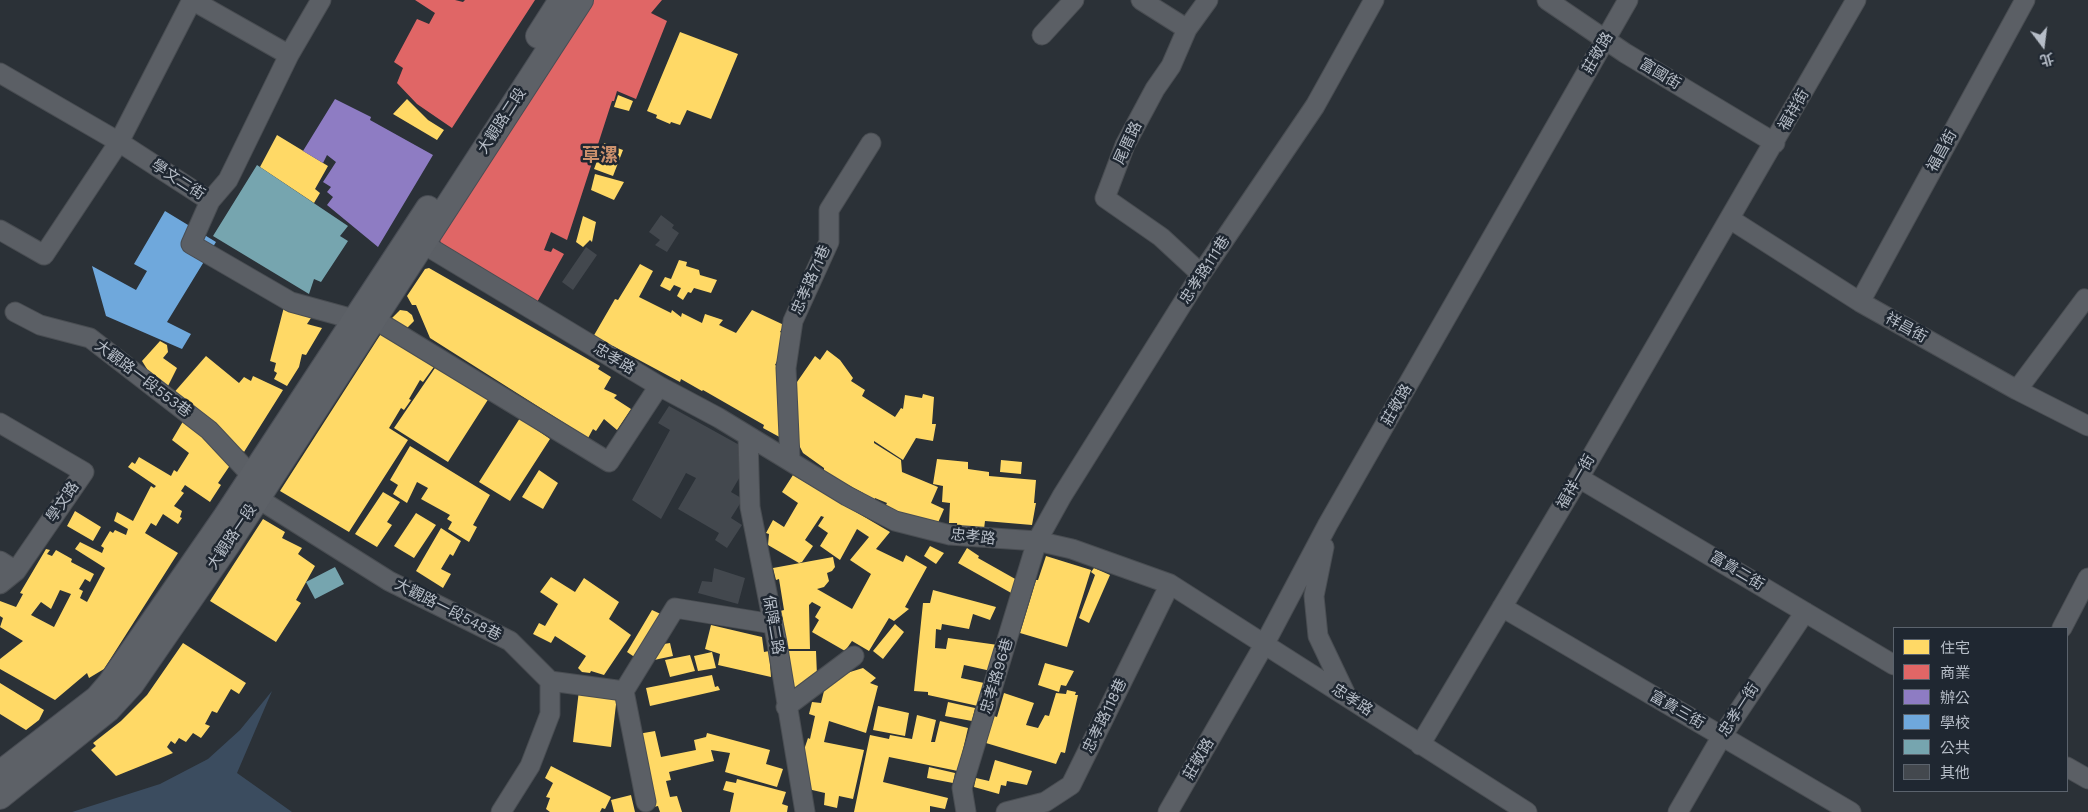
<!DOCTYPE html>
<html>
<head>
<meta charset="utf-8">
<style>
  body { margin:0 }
  #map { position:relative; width:2088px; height:812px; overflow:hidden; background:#2b3137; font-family:"Work Sans","Noto Sans TC",sans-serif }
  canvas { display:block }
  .legend { position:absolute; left:1893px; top:627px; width:175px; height:165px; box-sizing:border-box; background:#1f2731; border:1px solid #5b636d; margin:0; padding:6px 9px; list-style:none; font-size:15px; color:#b6bdc7 }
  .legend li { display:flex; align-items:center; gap:10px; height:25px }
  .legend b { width:25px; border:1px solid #5b636d }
  .north { position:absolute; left:2018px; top:20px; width:50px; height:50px; -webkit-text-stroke:4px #1f2731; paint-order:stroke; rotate:165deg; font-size:14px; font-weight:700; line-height:20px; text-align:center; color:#b6bdc7 }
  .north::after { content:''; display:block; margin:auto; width:18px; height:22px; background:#b6bdc7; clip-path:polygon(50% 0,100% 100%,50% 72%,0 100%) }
</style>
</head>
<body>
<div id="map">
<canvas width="2088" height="812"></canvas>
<ul class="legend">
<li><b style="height:14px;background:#ffd966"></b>住宅</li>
<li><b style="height:14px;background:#e06666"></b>商業</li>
<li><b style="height:14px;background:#8e7cc3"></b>辦公</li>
<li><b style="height:14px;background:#6fa8dc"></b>學校</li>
<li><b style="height:14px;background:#76a5af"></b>公共</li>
<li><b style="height:14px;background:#43484e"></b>其他</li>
</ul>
<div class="north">北</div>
</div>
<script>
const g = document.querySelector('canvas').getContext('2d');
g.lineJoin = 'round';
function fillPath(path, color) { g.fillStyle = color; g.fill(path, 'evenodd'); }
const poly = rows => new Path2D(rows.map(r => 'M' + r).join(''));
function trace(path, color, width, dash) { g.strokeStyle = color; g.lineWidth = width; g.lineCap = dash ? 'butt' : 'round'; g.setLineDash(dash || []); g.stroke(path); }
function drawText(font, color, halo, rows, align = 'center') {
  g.font = font + ' "Work Sans","Noto Sans TC",sans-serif'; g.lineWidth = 5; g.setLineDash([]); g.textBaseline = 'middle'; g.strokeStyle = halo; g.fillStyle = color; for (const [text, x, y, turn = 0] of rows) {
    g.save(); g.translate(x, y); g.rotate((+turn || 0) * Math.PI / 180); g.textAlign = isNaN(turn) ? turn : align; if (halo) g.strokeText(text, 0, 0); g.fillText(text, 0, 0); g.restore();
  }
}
fillPath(poly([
  [272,691,237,773,292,812,72,812,160,784,208,759,240,730]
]), '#3b4c5f');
fillPath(poly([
  [680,32,738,54,711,119,687,110,680,125,671,122,670,124,656,118,657,115,647,111],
  [618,95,633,101,629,111,614,107],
  [407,99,428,120,444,130,437,140,393,114],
  [277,135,328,166,315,189,320,193,314,203,260,167],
  [604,143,623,150,613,176,594,169],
  [595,174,624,182,614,200,591,190],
  [583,216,596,222,592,242,590,240,583,247,576,242],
  [679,260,687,262,686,266,699,270,700,275,717,280,711,293,694,288,691,293,688,292,683,300,677,296,681,288,674,285,670,291,660,286,665,277,671,279],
  [640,264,653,271,639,297,671,313,672,310,681,317,682,313,702,323,705,314,723,320,719,325,736,333,752,310,784,325,780,332,785,334,784,348,775,365,784,370,785,440,763,428,764,425,703,390,702,391,681,379,680,382,613,346,611,349,593,337,615,299,618,300],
  [429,268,600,366,598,369,611,377,604,389,617,395,614,398,631,409,617,430,604,419,596,431,593,429,588,438,430,338,416,305,412,305,407,296,425,269],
  [284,307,311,318,307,324,322,328,306,355,302,354,299,367,287,386,274,379,277,373,274,371,276,363,270,361],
  [400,310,407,311,412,315,414,321,403,332,390,320],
  [384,329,436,364,423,382,420,380,409,399,411,400,404,410,401,408,389,428,408,440,349,532,280,491],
  [160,341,167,345,168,352,163,358,177,368,168,386,171,388,166,394,142,376,147,369,142,361],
  [827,350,840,360,853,378,851,381,865,390,862,396,895,417,901,408,903,409,905,395,922,398,923,394,934,397,932,424,936,424,933,441,916,438,903,460,874,441,874,443,901,460,902,472,938,487,931,503,944,509,937,525,924,519,923,522,885,507,887,503,875,498,874,501,862,495,863,493,824,472,824,468,803,453,797,441,797,382,815,356,820,360],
  [206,356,239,383,244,377,251,381,253,376,283,390,244,452,243,451,239,455,171,396],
  [437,365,489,398,448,462,394,428],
  [185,418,233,461,218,483,221,485,210,502,185,485,181,491,184,493,174,506,182,511,180,517,182,518,178,524,163,514,156,526,151,523,145,533,178,553,104,669,89,678,87,673,55,700,0,669,0,659,23,641,0,627,3,618,0,616,0,601,16,607,23,594,20,593,46,549,50,550,47,554,52,556,56,550,72,559,71,562,94,574,90,582,85,579,79,589,83,591,80,598,87,602,105,568,75,549,80,542,102,553,104,548,101,546,110,531,113,533,115,530,126,535,128,529,114,521,117,512,133,521,151,486,154,488,156,486,128,467,132,462,135,464,139,457,171,476,174,470,177,472,189,453,172,440],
  [60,590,71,594,54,627,31,615,41,602,51,609],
  [520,418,550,439,510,501,479,482],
  [410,446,490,495,473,525,477,527,469,542,448,529,452,522,447,519,450,515,421,499,428,488,417,482,407,503,393,494,398,485,390,480],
  [937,459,968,462,968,469,989,472,989,476,1036,480,1034,503,1036,503,1032,525,985,521,984,529,958,529,957,523,949,523,950,503,942,502,943,486,933,484],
  [1001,460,1022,462,1021,474,1000,472],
  [539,470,558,483,543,509,522,497],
  [793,475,890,532,876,549,903,562,906,555,927,567,905,607,909,609,894,621,889,618,869,651,852,641,845,651,812,632,819,620,815,617,821,607,812,602,809,605,810,649,786,649,780,611,784,610,779,579,776,580,773,568,833,557,835,567,832,571,827,573,829,581,824,587,817,589,852,609,871,574,850,560,869,537,857,529,840,560,820,546,828,533,818,526,824,517,821,516,805,540,813,546,802,562,799,563,768,545,769,534,766,533,773,520,784,527,798,503,782,492],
  [383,492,400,502,387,522,392,525,377,547,355,534],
  [75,511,101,527,93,541,67,526],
  [416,513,436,525,414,558,394,546],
  [263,519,285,532,282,538,302,548,298,554,315,566,296,600,301,603,276,642,210,601],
  [441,528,461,541,453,556,450,554,441,569,451,574,443,588,416,571],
  [930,546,944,553,936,564,924,556],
  [967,548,979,556,978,558,1017,580,1013,594,958,563],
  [1046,556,1091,570,1067,647,1020,633,1036,580,1038,580],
  [1094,568,1110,575,1089,623,1079,618,1095,575,1091,572],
  [551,577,575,592,584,578,619,602,609,619,631,635,604,675,591,671,590,673,582,672,578,668,586,656,555,636,551,643,533,634,539,623,545,626,558,604,540,592],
  [933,590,996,607,990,620,973,614,969,629,942,624,941,630,936,629,935,648,946,649,948,638,998,645,991,671,964,665,961,678,984,683,978,706,928,695,928,692,914,691,923,603,930,603],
  [652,610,665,616,639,660,627,652],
  [895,624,904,632,883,659,873,651],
  [711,625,762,637,764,652,769,651,771,677,718,665,720,654,705,649],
  [183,643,246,683,239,694,231,689,217,713,212,711,205,724,210,726,201,738,193,733,186,742,179,738,175,744,171,741,167,747,173,753,116,776,91,750,96,746,93,743,121,721,147,695],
  [670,643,673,656,654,660,664,644],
  [786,651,816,651,817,676,800,687,791,687],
  [712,652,716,668,698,671,694,656],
  [690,655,695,671,670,677,665,660],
  [1045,663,1074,671,1066,686,1061,685,1059,692,1038,685],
  [863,668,876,678,870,683,878,686,866,733,829,721,824,742,864,750,853,799,839,796,837,808,824,805,825,793,808,789,804,750,808,738,810,739,815,716,809,714,812,702,821,703,824,691,834,677],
  [712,675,715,687,718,686,720,690,650,706,646,688],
  [0,683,44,710,39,720,26,730,0,714],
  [579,690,617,696,611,747,573,742],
  [1067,690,1076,692,1075,695,1078,695,1065,753,1061,752,1056,764,986,743,994,716,997,717,1004,693,1034,703,1026,725,1038,728,1045,715,1049,716,1056,693,1066,694],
  [948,702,975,708,972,721,945,716],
  [878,706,909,713,905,736,873,730],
  [917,715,936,720,931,742,935,742,940,721,968,728,958,771,889,757,883,782,948,798,945,809,930,806,930,812,854,812,870,735,889,739,890,735,912,739],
  [655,731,661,757,696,750,694,740,706,737,707,733,770,750,766,764,783,769,777,787,725,772,730,753,711,750,714,761,669,772,671,780,666,781,670,797,677,796,682,812,660,812,658,806,653,807,638,734],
  [995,760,1032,771,1027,785,1007,781,1006,786,1001,785,999,794,974,787,976,778,989,781],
  [551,766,611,797,605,809,602,808,600,812,550,812,546,809,550,798,546,797,553,783,545,778],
  [929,767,955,773,953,783,927,778],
  [737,779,786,792,782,804,788,806,787,812,730,812,734,793,723,790,726,781,736,783],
  [631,795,635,812,614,812,611,800]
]), '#ffd966');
fillPath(poly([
  [415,0,455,0,463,2,465,0,535,0,452,128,417,104,397,83,403,68,394,62,417,19,429,24,435,13],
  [593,0,662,0,651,13,667,21,636,99,617,91,614,101,612,101,567,240,551,232,544,250,551,252,553,248,564,254,536,304,442,249,440,240]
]), '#e06666');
fillPath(poly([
  [335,99,371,117,370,120,433,155,378,247,327,205,333,197,327,192,331,187,323,182,336,162,327,155,323,163,303,151]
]), '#8e7cc3');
fillPath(poly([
  [165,211,216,242,167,322,191,334,182,349,106,316,92,266,136,290,147,271,134,264]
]), '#6fa8dc');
fillPath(poly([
  [257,165,348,226,340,236,348,241,321,282,314,279,309,294,213,236],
  [335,567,344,584,315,599,306,582]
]), '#76a5af');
fillPath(poly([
  [661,215,674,225,672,228,679,233,667,252,655,245,660,240,649,232],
  [586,247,597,255,573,290,562,282],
  [669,406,743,447,739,455,741,475,731,492,743,499,731,518,742,525,727,548,715,540,719,533,678,509,696,478,686,473,661,519,632,500,670,430,658,423],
  [714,568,745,578,738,604,698,593,702,581,712,582]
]), '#43484e');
const minor = poly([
  [192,0,289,55],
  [1141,0,1187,29,1171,66,1155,89,1125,145,1105,198,1161,237,1201,274],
  [1547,0,1625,53,1775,143],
  [1187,29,1208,0],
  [1042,35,1074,0],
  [0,73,119,142,210,201,228,180,289,55,321,0],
  [210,201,191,244,291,302,353,319],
  [1730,219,1860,302,2017,390,2088,426],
  [0,230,44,255,119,142,192,0],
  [412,237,659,386,719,418,847,496,895,521,950,535,1037,541,1072,549,1170,584,1527,812],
  [1860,302,2025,0],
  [15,312,40,325,90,338,209,430,252,476],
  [374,319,609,462,659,386],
  [2017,390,2085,299,2088,300],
  [0,423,84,472,16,571,0,584],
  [748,437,750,507,777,643,805,812],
  [790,459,786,368,793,321,829,242,829,210,871,143],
  [1579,478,1894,665],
  [246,491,389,581,510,641,550,681,550,714,530,766,501,812],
  [1324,547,1314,596,1318,636,1347,697],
  [0,561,16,571],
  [1502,607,1851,812],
  [2062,628,2088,578],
  [550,681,624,691],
  [624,691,675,608,773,624],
  [624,691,646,802],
  [786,707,854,656],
  [1420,745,1579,478,1856,0],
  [2067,767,2088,779],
  [966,812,962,788,1037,541,1062,496,1201,274,1315,106,1374,0],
  [1006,812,1045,802,1071,785,1170,584],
  [1168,812,1264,645,1328,524,1628,0],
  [1678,812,1722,736,1805,612]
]);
const major = poly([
  [538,36,561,0],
  [0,773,97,698,110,683,225,517,428,208],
  [0,797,108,710,132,684,227,546,581,0]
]);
trace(minor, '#494d52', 21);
trace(major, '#494d54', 26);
trace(minor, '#5b5f65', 19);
trace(major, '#5d6167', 24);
drawText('15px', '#b6bdc7', '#1f2731', [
  ["莊敬路",1598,53,-60],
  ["富國街",1660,74,31],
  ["福祥街",1794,110,-60],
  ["大觀路二段",502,121,-57],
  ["尾厝路",1128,143,-65],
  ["福昌街",1942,151,-61],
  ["學文二街",178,180,33],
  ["忠孝路111巷",1205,270,-57],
  ["忠孝路71巷",811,280,-66],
  ["祥昌街",1906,328,29],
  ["忠孝路",614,359,31],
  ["大觀路一段553巷",143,379,37],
  ["莊敬路",1397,405,-60],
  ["福祥一街",1576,482,-60],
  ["學文路",63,502,-56],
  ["大觀路一段",232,537,-56],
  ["忠孝路",973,537,6],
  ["富貴二街",1737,571,31],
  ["大觀路一段548巷",448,610,27],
  ["保障二路",773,625,80],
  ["忠孝路96巷",997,676,-73],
  ["忠孝路",1352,700,33],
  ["富貴三街",1677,710,30],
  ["忠孝一街",1739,710,-57],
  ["忠孝路118巷",1105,716,-64],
  ["莊敬路",1199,759,-60]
]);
drawText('bold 18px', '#cb916d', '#1f2731', [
  ["草漯",600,156]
]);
</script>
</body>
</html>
